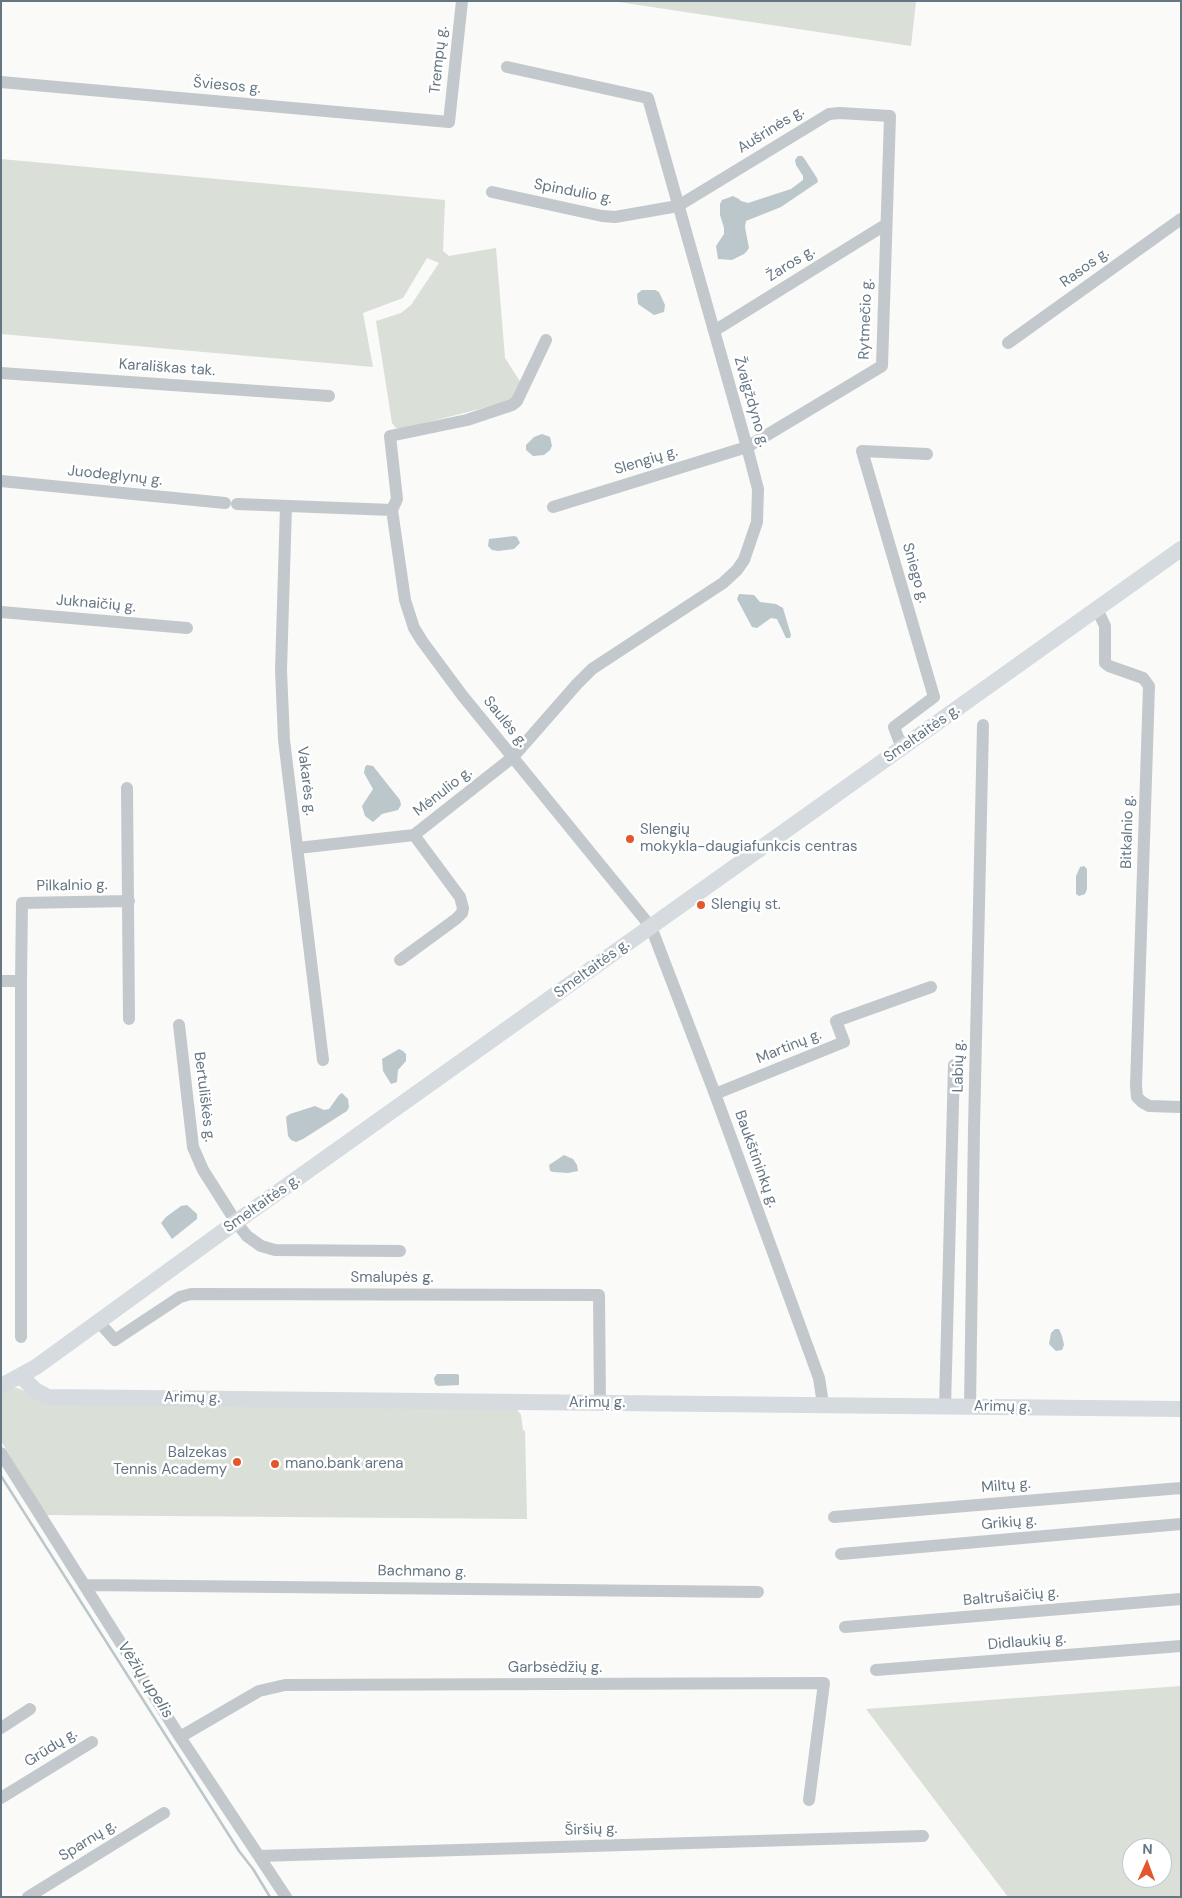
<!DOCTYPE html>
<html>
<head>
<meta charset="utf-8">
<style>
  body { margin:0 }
  #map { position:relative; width:1182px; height:1898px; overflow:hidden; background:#fafaf8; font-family:"DM Sans",sans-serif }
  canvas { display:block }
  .frame { position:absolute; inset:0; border:2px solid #657683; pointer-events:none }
  .north { position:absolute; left:1122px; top:1838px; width:50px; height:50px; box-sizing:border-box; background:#fff; border:1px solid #c1c8cd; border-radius:50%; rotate:2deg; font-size:14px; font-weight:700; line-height:20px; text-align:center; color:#657683 }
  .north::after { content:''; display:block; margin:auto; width:18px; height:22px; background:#e4572e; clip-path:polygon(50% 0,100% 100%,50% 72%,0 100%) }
</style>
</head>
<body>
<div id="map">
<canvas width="1182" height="1898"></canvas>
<div class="frame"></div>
<div class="north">N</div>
</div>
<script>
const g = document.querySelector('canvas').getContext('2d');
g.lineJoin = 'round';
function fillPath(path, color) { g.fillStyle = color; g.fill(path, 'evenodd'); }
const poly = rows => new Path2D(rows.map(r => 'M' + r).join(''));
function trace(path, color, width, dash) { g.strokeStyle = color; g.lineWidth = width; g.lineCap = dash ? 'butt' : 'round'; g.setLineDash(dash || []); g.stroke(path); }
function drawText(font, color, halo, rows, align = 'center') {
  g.font = font + ' "DM Sans",sans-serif'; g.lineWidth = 5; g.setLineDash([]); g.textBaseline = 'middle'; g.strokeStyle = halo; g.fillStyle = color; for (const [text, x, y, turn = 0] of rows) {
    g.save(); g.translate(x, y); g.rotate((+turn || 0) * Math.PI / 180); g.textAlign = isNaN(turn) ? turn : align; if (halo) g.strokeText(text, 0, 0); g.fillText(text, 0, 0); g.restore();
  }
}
fillPath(poly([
  [612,1,916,1,911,46],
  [1,159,445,200,443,251,449,256,496,248,505,358,521,383,513,398,507,402,401,429,396,428,392,423,376,321,401,313,411,305,439,263,427,258,403,298,363,313,373,367,1,334],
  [8,1388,17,1388,25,1391,516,1408,521,1415,523,1430,525,1431,527,1519,46,1515,1,1441,1,1392],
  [1181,1686,1181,1897,1008,1897,866,1709],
  [1132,1848,1162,1848,1162,1878,1132,1878]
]), '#dadfd7');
fillPath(poly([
  [798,156,802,156,804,158,817,178,818,182,781,207,746,221,745,227,749,248,747,251,744,254,732,260,718,259,716,246,724,234,724,228,720,215,720,204,722,200,733,196,739,199,741,201,748,203,791,189,803,180,803,176,796,165,795,160],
  [642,290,655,290,659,292,665,305,664,312,654,315,638,304,637,294],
  [542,434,550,437,552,446,550,450,544,455,533,456,526,450,526,445,534,437],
  [514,536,517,537,520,543,514,549,498,551,492,550,488,546,489,539],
  [739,594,754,595,760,602,776,604,783,608,791,635,790,638,786,638,777,619,771,618,757,628,752,627,737,599],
  [367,765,373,766,400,800,401,805,398,810,382,814,373,822,365,816,362,806,373,789,364,773,365,767],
  [1084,866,1087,869,1087,889,1085,894,1079,896,1076,894,1076,876,1080,867],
  [399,1049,403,1051,406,1054,406,1061,398,1070,397,1082,391,1084,383,1071,382,1059],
  [342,1093,348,1099,349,1107,347,1111,303,1139,296,1142,291,1140,288,1136,286,1117,290,1114,315,1106,324,1110,329,1109,339,1095],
  [564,1155,573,1159,577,1165,578,1171,568,1173,553,1172,550,1171,549,1165],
  [187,1205,197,1214,197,1219,172,1239,161,1223,166,1217,181,1206],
  [1055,1329,1059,1329,1062,1336,1064,1345,1062,1350,1056,1351,1049,1344,1051,1333],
  [437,1374,457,1374,459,1375,459,1385,438,1386,435,1384,434,1378]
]), '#bbc7cb');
trace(poly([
  [1,1476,239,1851,253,1869,270,1897]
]), '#bbc7cb', 2.5);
trace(poly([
  [1,82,449,122,462,1],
  [492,192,602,216,615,217,678,206,829,114,840,113,890,116,882,366,747,447,553,507],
  [714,331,885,225],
  [1008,343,1181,219],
  [1,373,329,396],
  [1,481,225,503],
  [237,504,392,510],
  [286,506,281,670,284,740,323,1060],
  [392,510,405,600,414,628,422,641,462,695,651,927,715,1094,819,1378,823,1404],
  [392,510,397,499,390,436,467,420,512,405,517,401,546,340],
  [1097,609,1105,626,1105,663,1109,666,1143,678,1149,686,1136,1086,1137,1097,1142,1102,1149,1106,1181,1107],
  [1,612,187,628],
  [902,748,894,727,934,697,862,451,927,454],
  [127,788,129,1019],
  [298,848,414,835,513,757,577,684,592,669,723,583,737,570,744,560,757,522,758,489,747,447,648,98,507,67],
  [400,960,456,919,462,913,463,908,460,897,414,835],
  [1,981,21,981],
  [179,1025,193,1147,203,1170,236,1222,247,1236,261,1246,275,1250,400,1251],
  [715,1094,844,1042,836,1021,931,987],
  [98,1321,115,1340,180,1297,191,1294,599,1295,600,1403],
  [21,1337,21,981,22,903,129,901],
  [945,1407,954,1065],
  [970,1407,974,1128,983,725],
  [1,1453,180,1737,286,1897],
  [834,1517,1181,1488],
  [841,1554,1181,1524],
  [86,1585,758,1592],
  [845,1627,1181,1599],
  [876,1670,1181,1646],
  [1,1728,30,1709],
  [180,1737,259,1691,285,1685,824,1683,809,1800],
  [1,1798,92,1742],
  [259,1856,923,1836],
  [28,1897,164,1813]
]), '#c3c8cc', 12);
trace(poly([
  [21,1376,35,1390,48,1397,1181,1409],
  [1,1386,36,1367,236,1222,1181,549]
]), '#d6dbdf', 16);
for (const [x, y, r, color] of [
  [630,839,5,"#e4572e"],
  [701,905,5,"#e4572e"],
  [237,1462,5,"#e4572e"],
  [275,1464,5,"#e4572e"]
]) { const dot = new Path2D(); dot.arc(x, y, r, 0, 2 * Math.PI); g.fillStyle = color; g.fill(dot); trace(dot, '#fff', 2); }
drawText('15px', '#657683', '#fff', [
  ["Trempų g.",439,60,-84],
  ["Šviesos g.",227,86,5],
  ["Aušrinės g.",771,130,-32],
  ["Spindulio g.",573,192,11],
  ["Žaros g.",791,264,-32],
  ["Rasos g.",1085,268,-36],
  ["Rytmečio g.",866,319,-88],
  ["Karališkas tak.",167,368,4],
  ["Žvaigždyno g.",751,402,74],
  ["Slengių g.",646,461,-17],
  ["Juodeglynų g.",115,476,6],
  ["Sniego g.",915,573,74],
  ["Juknaičių g.",96,604,5],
  ["Saulės g.",505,722,51],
  ["Smeltaitės g.",922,734,-35],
  ["Vakarės g.",306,781,83],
  ["Mėnulio g.",443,792,-38],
  ["Bitkalnio g.",1128,832,-88],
  ["Pilkalnio g.",72,886,-1],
  ["Smeltaitės g.",592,969,-36],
  ["Martinų g.",789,1047,-22],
  ["Labių g.",959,1066,-89],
  ["Bertuliškės g.",204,1097,83],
  ["Baukštininkų g.",756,1159,70],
  ["Smeltaitės g.",262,1204,-35],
  ["Smalupės g.",392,1278],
  ["Arimų g.",192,1398,1],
  ["Arimų g.",597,1403],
  ["Arimų g.",1002,1407,1],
  ["Miltų g.",1006,1486,-5],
  ["Grikių g.",1009,1523,-5],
  ["Bachmano g.",422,1572,1],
  ["Baltrušaičių g.",1011,1597,-5],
  ["Didlaukių g.",1027,1642,-5],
  ["Garbsėdžių g.",555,1668],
  ["Grūdų g.",51,1748,-32],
  ["Širšių g.",591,1830,-2],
  ["Sparnų g.",88,1841,-32]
]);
drawText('15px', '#657683', '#fff', [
  ["Slengių",640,830],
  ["mokykla-daugiafunkcis centras",640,847],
  ["Slengių st.",711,905],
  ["Balzekas",227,1453,"right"],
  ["Tennis Academy",227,1470,"right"],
  ["mano.bank arena",285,1464]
], 'left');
drawText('italic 16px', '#60757c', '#fff', [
  ["Vėžių upelis",145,1680,57]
]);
</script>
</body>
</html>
